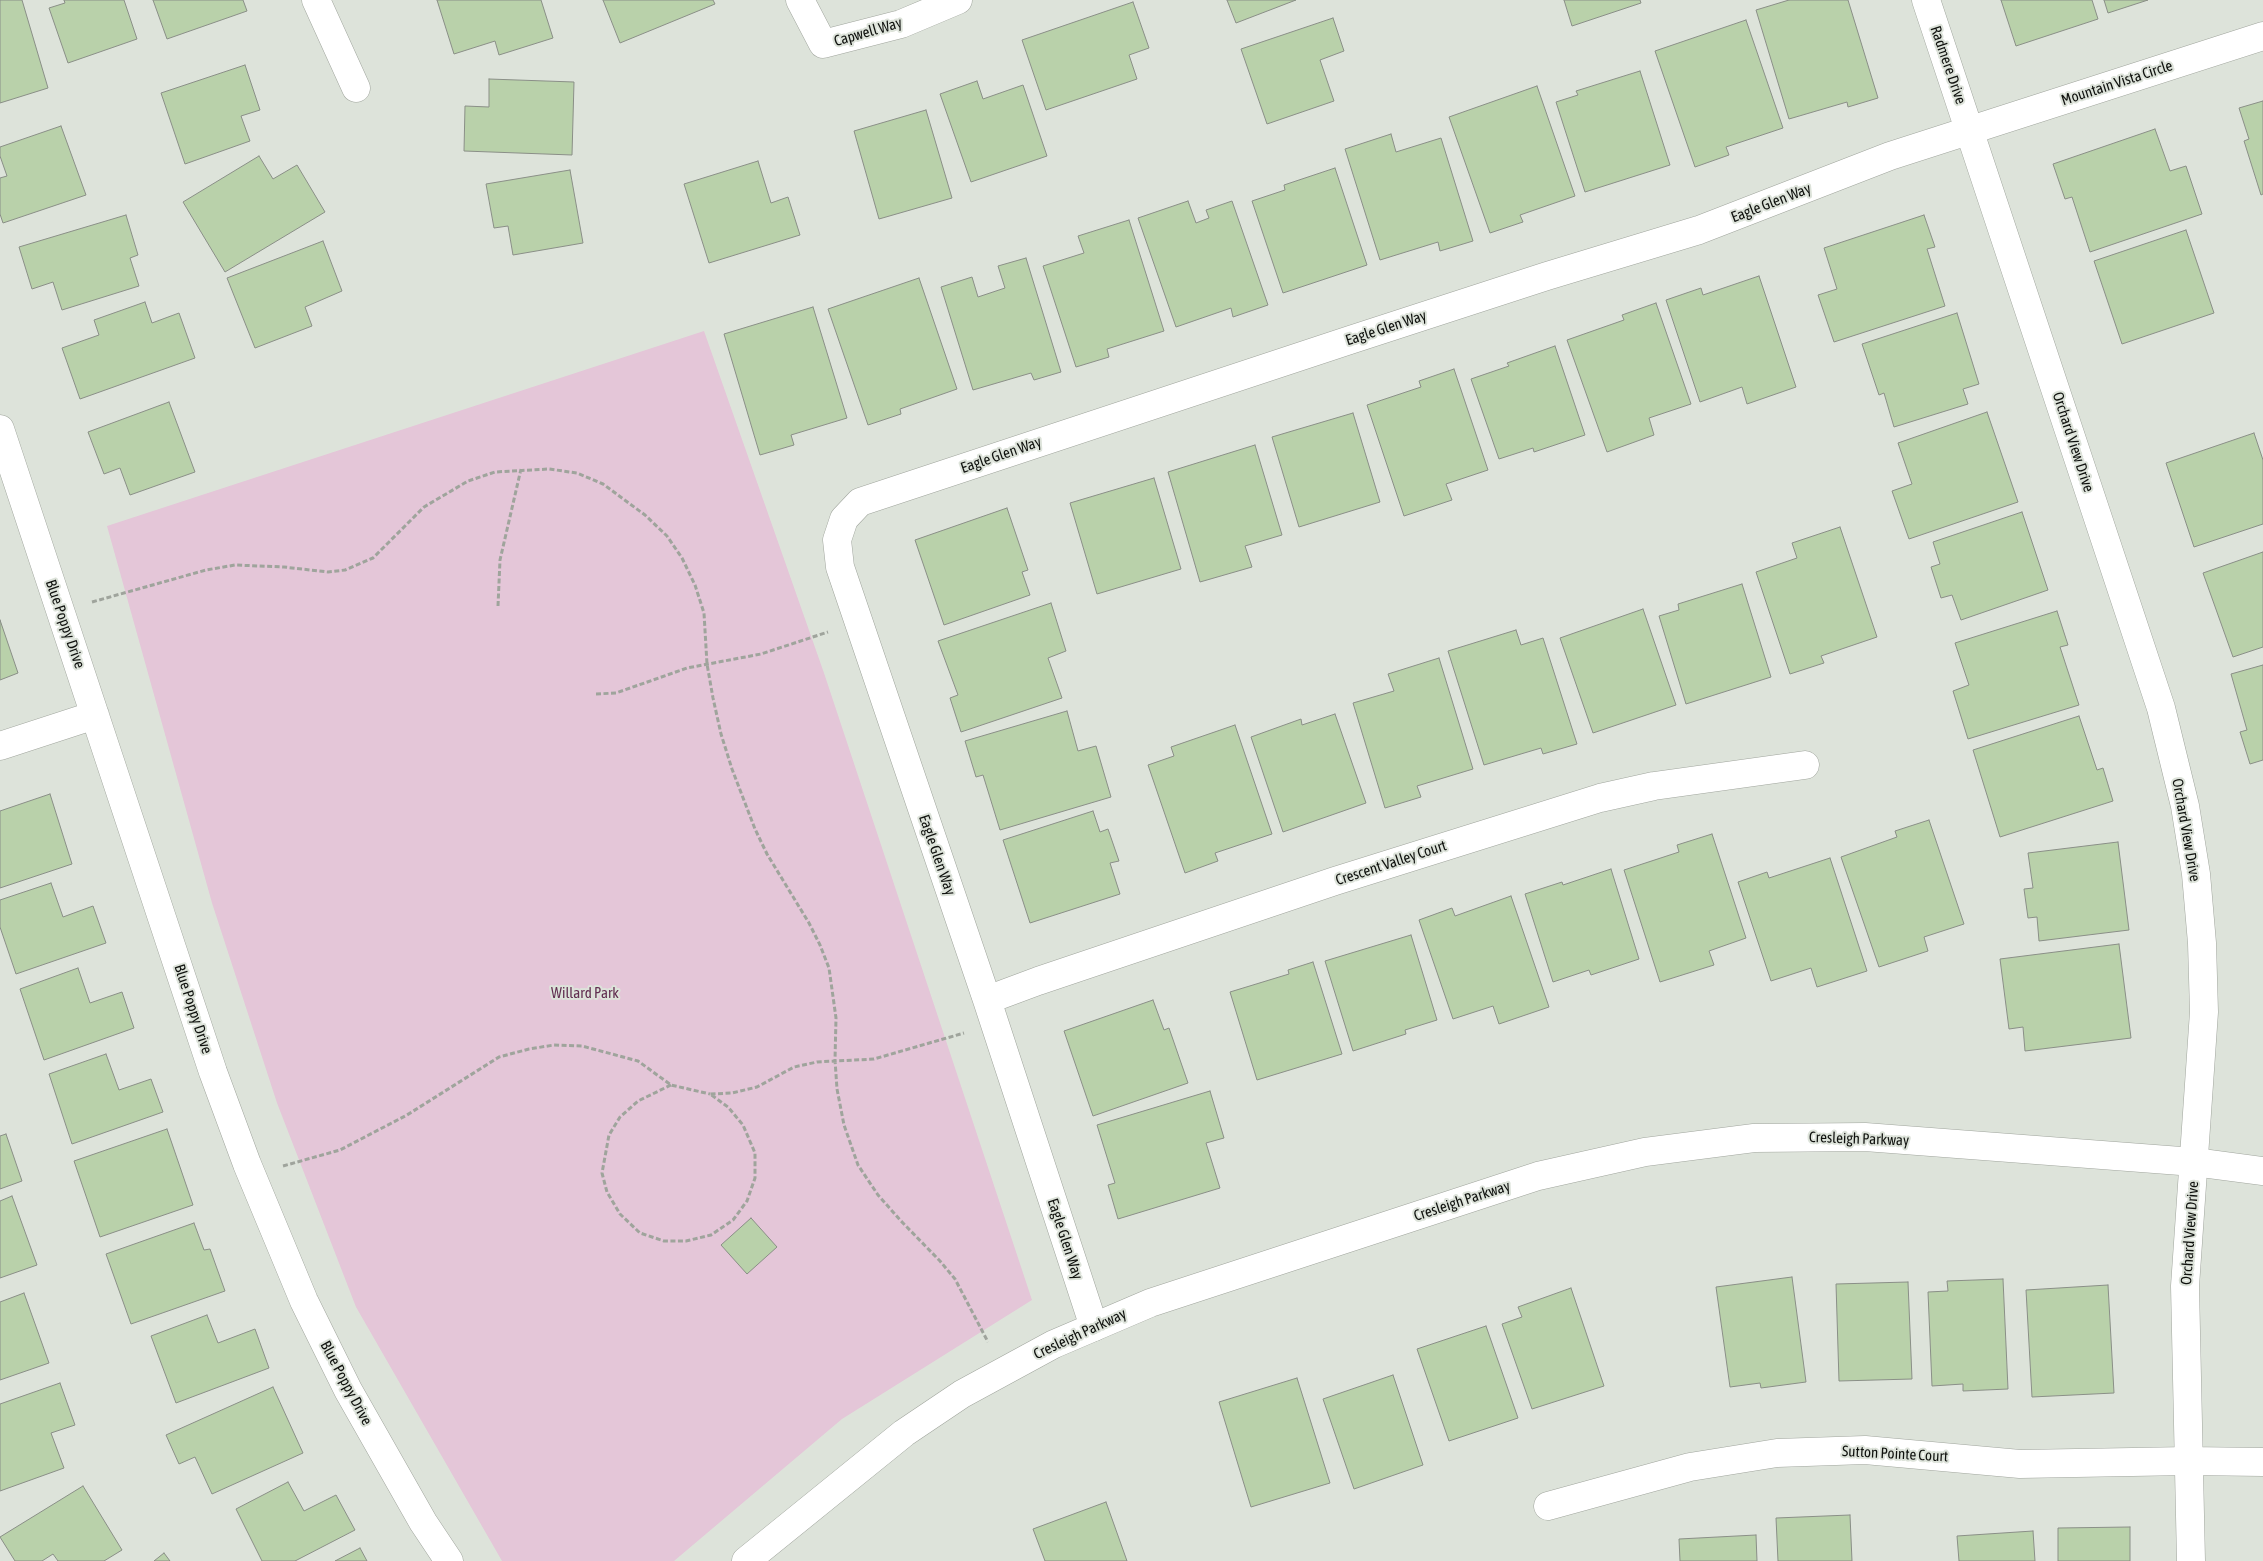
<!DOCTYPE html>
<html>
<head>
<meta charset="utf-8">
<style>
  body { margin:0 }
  canvas { display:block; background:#dde3da }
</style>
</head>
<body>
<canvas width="2263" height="1561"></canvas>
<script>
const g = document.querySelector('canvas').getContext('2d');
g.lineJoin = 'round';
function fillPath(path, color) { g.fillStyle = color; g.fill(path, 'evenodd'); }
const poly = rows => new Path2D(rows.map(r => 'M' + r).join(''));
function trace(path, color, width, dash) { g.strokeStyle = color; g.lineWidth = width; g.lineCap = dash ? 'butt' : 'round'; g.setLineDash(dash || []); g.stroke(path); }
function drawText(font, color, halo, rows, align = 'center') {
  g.font = font + ' "Asap Condensed",sans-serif'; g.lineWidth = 4; g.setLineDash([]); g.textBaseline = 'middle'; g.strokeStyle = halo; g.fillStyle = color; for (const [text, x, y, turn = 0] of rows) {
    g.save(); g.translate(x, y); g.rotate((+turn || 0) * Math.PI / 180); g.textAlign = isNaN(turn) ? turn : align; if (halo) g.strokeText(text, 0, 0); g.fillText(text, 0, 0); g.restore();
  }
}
fillPath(poly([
  [704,331,824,673,1032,1300,842,1419,674,1561,502,1561,356,1307,277,1103,212,903,107,526]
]), '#e4c6d8');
const building = poly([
  [0,0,22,0,48,88,0,103,0,0],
  [64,0,124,0,137,39,68,63,49,8,65,3,64,0],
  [153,0,243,0,247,11,167,39,153,0],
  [437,0,541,0,553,38,499,55,495,41,454,54,437,0],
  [603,0,713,0,715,4,620,43,603,0],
  [1227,0,1296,0,1236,23,1227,0],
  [1564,0,1640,0,1641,3,1572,26,1564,0],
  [1789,0,1848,0,1878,98,1848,107,1847,102,1789,119,1756,10,1789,0],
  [2001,0,2092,0,2098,19,2016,46,2001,0],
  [2104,0,2148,0,2108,13,2104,0],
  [1133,2,1149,48,1129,55,1137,79,1046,110,1022,40,1133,2],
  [1333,18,1344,51,1320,60,1334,101,1267,124,1241,49,1333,18],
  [1746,20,1783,128,1726,147,1729,155,1695,167,1655,51,1746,20],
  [245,65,260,110,241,116,250,141,185,164,161,93,245,65],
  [1640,71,1670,165,1585,192,1556,102,1578,95,1576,91,1640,71],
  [489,79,574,82,572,155,464,151,465,106,489,107,489,79],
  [977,81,983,99,1023,85,1047,156,971,182,940,94,977,81],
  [1537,86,1575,196,1520,215,1523,222,1490,233,1449,117,1537,86],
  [2263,101,2263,194,2261,195,2244,141,2249,139,2239,108,2263,101],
  [926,110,952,198,879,219,854,131,926,110],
  [61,126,86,195,3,223,0,214,0,178,7,176,0,156,0,147,61,126],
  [2155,129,2170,171,2186,166,2202,214,2090,252,2072,197,2065,199,2053,164,2155,129],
  [1391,134,1396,152,1441,138,1473,241,1440,251,1438,242,1380,260,1345,149,1391,134],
  [259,156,273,179,297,165,325,212,225,272,183,202,259,156],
  [758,161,771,203,788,197,800,235,709,263,684,184,758,161],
  [1335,168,1367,265,1283,293,1252,201,1285,190,1284,185,1335,168],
  [570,170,583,243,513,255,508,226,494,228,486,184,570,170],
  [1188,201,1196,223,1209,218,1206,210,1232,201,1268,305,1233,317,1231,308,1176,327,1138,218,1188,201],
  [126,215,138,255,130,258,139,286,62,310,53,282,32,289,19,247,126,215],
  [1924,215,1935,247,1927,249,1945,306,1834,342,1818,295,1837,289,1824,248,1924,215],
  [1129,220,1164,331,1107,349,1109,357,1076,367,1043,266,1084,253,1078,236,1129,220],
  [2186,230,2214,313,2122,344,2094,261,2186,230],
  [323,241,342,291,305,307,312,326,255,348,227,278,323,241],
  [1026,258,1061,372,1034,380,1031,373,973,390,941,287,972,277,978,297,1005,288,998,266,1026,258],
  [1759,276,1796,387,1747,404,1742,387,1700,402,1666,300,1701,288,1703,295,1759,276],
  [919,278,957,389,900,409,901,414,868,425,828,309,919,278],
  [145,302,152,323,179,313,195,358,80,399,62,348,99,335,94,320,145,302],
  [1656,303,1691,404,1649,418,1654,435,1607,452,1567,340,1624,320,1622,315,1656,303],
  [813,307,847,418,791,435,794,445,760,455,724,334,813,307],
  [1957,313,1979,384,1963,389,1968,404,1894,427,1884,393,1879,395,1862,344,1957,313],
  [1555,346,1585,435,1534,452,1533,448,1499,459,1471,379,1509,366,1507,363,1555,346],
  [1454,369,1488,470,1446,484,1452,500,1404,516,1367,405,1421,387,1419,381,1454,369],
  [169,402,195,472,130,495,120,468,104,474,88,432,169,402],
  [1987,412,2018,502,1909,539,1892,491,1912,484,1898,443,1987,412],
  [1353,413,1380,502,1299,527,1272,437,1353,413],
  [2254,433,2263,460,2263,524,2194,547,2166,463,2254,433],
  [1255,445,1282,535,1245,546,1252,567,1200,582,1168,472,1255,445],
  [1154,478,1181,569,1097,594,1070,503,1154,478],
  [1007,508,1028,570,1022,572,1030,595,944,625,915,540,1007,508],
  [2022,512,2048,590,1961,620,1952,595,1941,598,1931,567,1940,564,1933,542,2022,512],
  [1840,527,1877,637,1821,656,1824,663,1790,674,1756,572,1797,558,1792,543,1840,527],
  [2263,552,2263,647,2233,657,2203,573,2263,552],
  [1742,584,1771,677,1686,704,1659,616,1679,610,1678,604,1742,584],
  [1051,603,1066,651,1048,658,1062,698,961,732,950,698,958,695,938,641,1051,603],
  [1643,609,1676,705,1593,733,1560,638,1643,609],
  [2057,611,2068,645,2060,647,2079,705,1968,739,1953,691,1969,685,1955,643,2057,611],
  [0,620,18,673,0,680,0,620],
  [1516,630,1521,645,1543,638,1577,744,1543,754,1541,748,1484,765,1448,651,1516,630],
  [1439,658,1473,769,1417,786,1421,797,1385,808,1353,703,1394,691,1388,674,1439,658],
  [2263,665,2263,760,2250,764,2240,732,2247,730,2231,674,2263,665],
  [1067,711,1078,751,1096,746,1111,797,1000,830,983,775,976,777,965,741,1067,711],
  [1335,714,1366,803,1283,832,1251,737,1301,719,1302,725,1335,714],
  [2079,716,2097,770,2103,768,2113,801,2000,837,1973,750,2079,716],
  [1235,725,1272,834,1215,853,1218,861,1185,873,1148,765,1174,756,1171,747,1235,725],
  [50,794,72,864,0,888,0,811,50,794],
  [1093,811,1100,832,1108,829,1119,861,1110,863,1120,894,1030,923,1003,840,1093,811],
  [1929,820,1964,924,1924,937,1928,951,1879,967,1841,857,1897,837,1895,831,1929,820],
  [1712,834,1746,938,1709,951,1714,965,1660,982,1624,870,1679,852,1677,845,1712,834],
  [2118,842,2129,930,2039,941,2037,917,2028,918,2024,889,2033,888,2028,853,2118,842],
  [1830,858,1867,971,1817,987,1811,968,1771,981,1738,882,1767,872,1769,878,1830,858],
  [1611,869,1639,959,1591,975,1589,970,1553,982,1525,894,1562,882,1563,885,1611,869],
  [51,883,63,917,93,906,106,943,16,974,0,927,0,900,51,883],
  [1511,896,1549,1007,1499,1024,1493,1006,1453,1019,1419,920,1452,908,1455,916,1511,896],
  [1411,935,1437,1020,1405,1030,1406,1034,1353,1051,1325,961,1411,935],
  [2119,944,2131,1038,2025,1051,2023,1027,2009,1029,2000,959,2119,944],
  [1313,962,1342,1054,1257,1080,1230,992,1289,974,1288,970,1313,962],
  [78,968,90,1003,122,992,134,1028,44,1060,20,989,78,968],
  [1153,1000,1164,1030,1169,1028,1188,1083,1093,1116,1064,1031,1153,1000],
  [106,1054,119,1090,151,1079,163,1112,72,1144,49,1074,106,1054],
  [1210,1091,1224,1138,1206,1143,1220,1188,1118,1219,1108,1185,1115,1183,1097,1125,1210,1091],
  [167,1129,193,1205,100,1237,74,1161,167,1129],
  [6,1134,22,1181,0,1189,0,1136,6,1134],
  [12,1196,37,1265,0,1278,0,1201,12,1196],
  [751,1218,777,1247,747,1274,721,1245,751,1218],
  [194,1223,204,1250,210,1249,225,1291,131,1324,106,1254,194,1223],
  [1792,1277,1806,1382,1761,1388,1760,1383,1730,1387,1716,1287,1792,1277],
  [2003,1279,2008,1389,1963,1391,1963,1384,1932,1386,1928,1292,1948,1291,1947,1281,2003,1279],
  [1908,1282,1912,1379,1839,1381,1836,1284,1908,1282],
  [2108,1285,2114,1393,2032,1397,2026,1290,2108,1285],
  [1571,1288,1604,1386,1532,1409,1502,1324,1522,1317,1518,1307,1571,1288],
  [24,1293,49,1363,0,1380,0,1302,24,1293],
  [207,1315,218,1343,255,1329,269,1368,176,1403,151,1336,207,1315],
  [1486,1326,1518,1418,1449,1441,1417,1349,1486,1326],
  [1393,1375,1423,1465,1354,1489,1323,1399,1393,1375],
  [1297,1378,1330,1483,1251,1507,1219,1402,1297,1378],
  [60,1383,75,1425,51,1433,64,1468,0,1491,0,1404,60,1383],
  [273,1387,303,1453,212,1494,195,1457,179,1464,166,1435,273,1387],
  [288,1482,304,1511,336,1495,355,1530,295,1561,262,1561,236,1509,288,1482],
  [83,1486,122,1550,104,1561,58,1561,53,1554,42,1561,15,1561,0,1537,83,1486],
  [1106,1502,1127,1561,1045,1561,1033,1529,1106,1502],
  [1850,1515,1852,1561,1778,1561,1776,1518,1850,1515],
  [2130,1527,2130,1561,2058,1561,2058,1528,2130,1527],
  [2033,1531,2035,1561,1959,1561,1957,1536,2033,1531],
  [1756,1535,1757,1561,1680,1561,1679,1539,1756,1535],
  [360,1548,367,1561,335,1561,360,1548],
  [164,1553,170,1561,154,1561,164,1553]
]);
fillPath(building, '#b9d1aa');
trace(building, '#8a8f87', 1);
const minor = poly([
  [316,0,356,88],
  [800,0,823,44,901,24,958,0],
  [1926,0,2161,708,2185,806,2196,874,2202,943,2204,1012,2185,1286,2191,1561],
  [0,429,213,1072,247,1164,304,1301,348,1390,423,1522,449,1561],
  [0,746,95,715],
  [987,1000,1038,981,1335,881,1600,798,1654,786,1805,765],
  [1094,1327,987,1000,840,567,837,540,844,519,860,502,1350,340,1547,276,1699,230,1890,156,2263,36],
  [1548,1506,1690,1467,1777,1453,1865,1450,2020,1464,2188,1461,2263,1462]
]);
const tertiary = poly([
  [746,1561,904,1433,962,1394,1054,1344,1150,1303,1538,1176,1645,1152,1754,1138,1865,1137,2194,1162,2263,1171]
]);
trace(minor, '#a0a59d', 29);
trace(tertiary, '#a0a59d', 29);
trace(poly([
  [92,602,206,570,235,565,284,567,328,572,345,570,373,558,424,507,468,481,495,472,549,469,577,473,603,484,645,515,667,536,682,558,695,585,704,613,707,664,713,698,721,734,732,769,755,829,767,854,809,923,820,945,829,968,836,1018,835,1060,837,1089,844,1125,858,1165,878,1195,901,1221,940,1261,955,1279,988,1342],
  [498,606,500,560,521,469],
  [596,694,616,693,687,668,761,654,828,632],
  [671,1085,638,1101,620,1117,609,1135,602,1173,607,1192,620,1214,640,1233,664,1241,686,1241,711,1235,733,1220,747,1201,755,1178,755,1153,743,1125,728,1107,710,1094,732,1093,757,1087,794,1067,817,1062,874,1059,964,1033],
  [283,1166,340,1150,407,1115,499,1057,529,1049,554,1045,582,1046,638,1061,671,1085,710,1094]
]), '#9fa49c', 3, [5, 2.5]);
trace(minor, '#fff', 28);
trace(tertiary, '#fff', 28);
drawText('15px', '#0f110e', '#dde3da', [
  ["Capwell Way",868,32,-16],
  ["Radmere Drive",1948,65,71],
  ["Mountain Vista Circle",2117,83,-18],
  ["Eagle Glen Way",1771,203,-21],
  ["Eagle Glen Way",1386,328,-18],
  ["Orchard View Drive",2073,442,72],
  ["Eagle Glen Way",1001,455,-19],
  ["Blue Poppy Drive",65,624,71],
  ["Orchard View Drive",2186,830,80],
  ["Eagle Glen Way",937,855,71],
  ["Crescent Valley Court",1391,863,-18],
  ["Blue Poppy Drive",193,1009,72],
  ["Cresleigh Parkway",1859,1139,2],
  ["Cresleigh Parkway",1462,1201,-18],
  ["Orchard View Drive",2190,1233,-86],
  ["Eagle Glen Way",1065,1239,72],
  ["Cresleigh Parkway",1080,1334,-25],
  ["Blue Poppy Drive",346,1383,62],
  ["Sutton Pointe Court",1895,1454,3]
]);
drawText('15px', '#622e51', '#dde3da', [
  ["Willard Park",585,993]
]);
</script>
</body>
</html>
